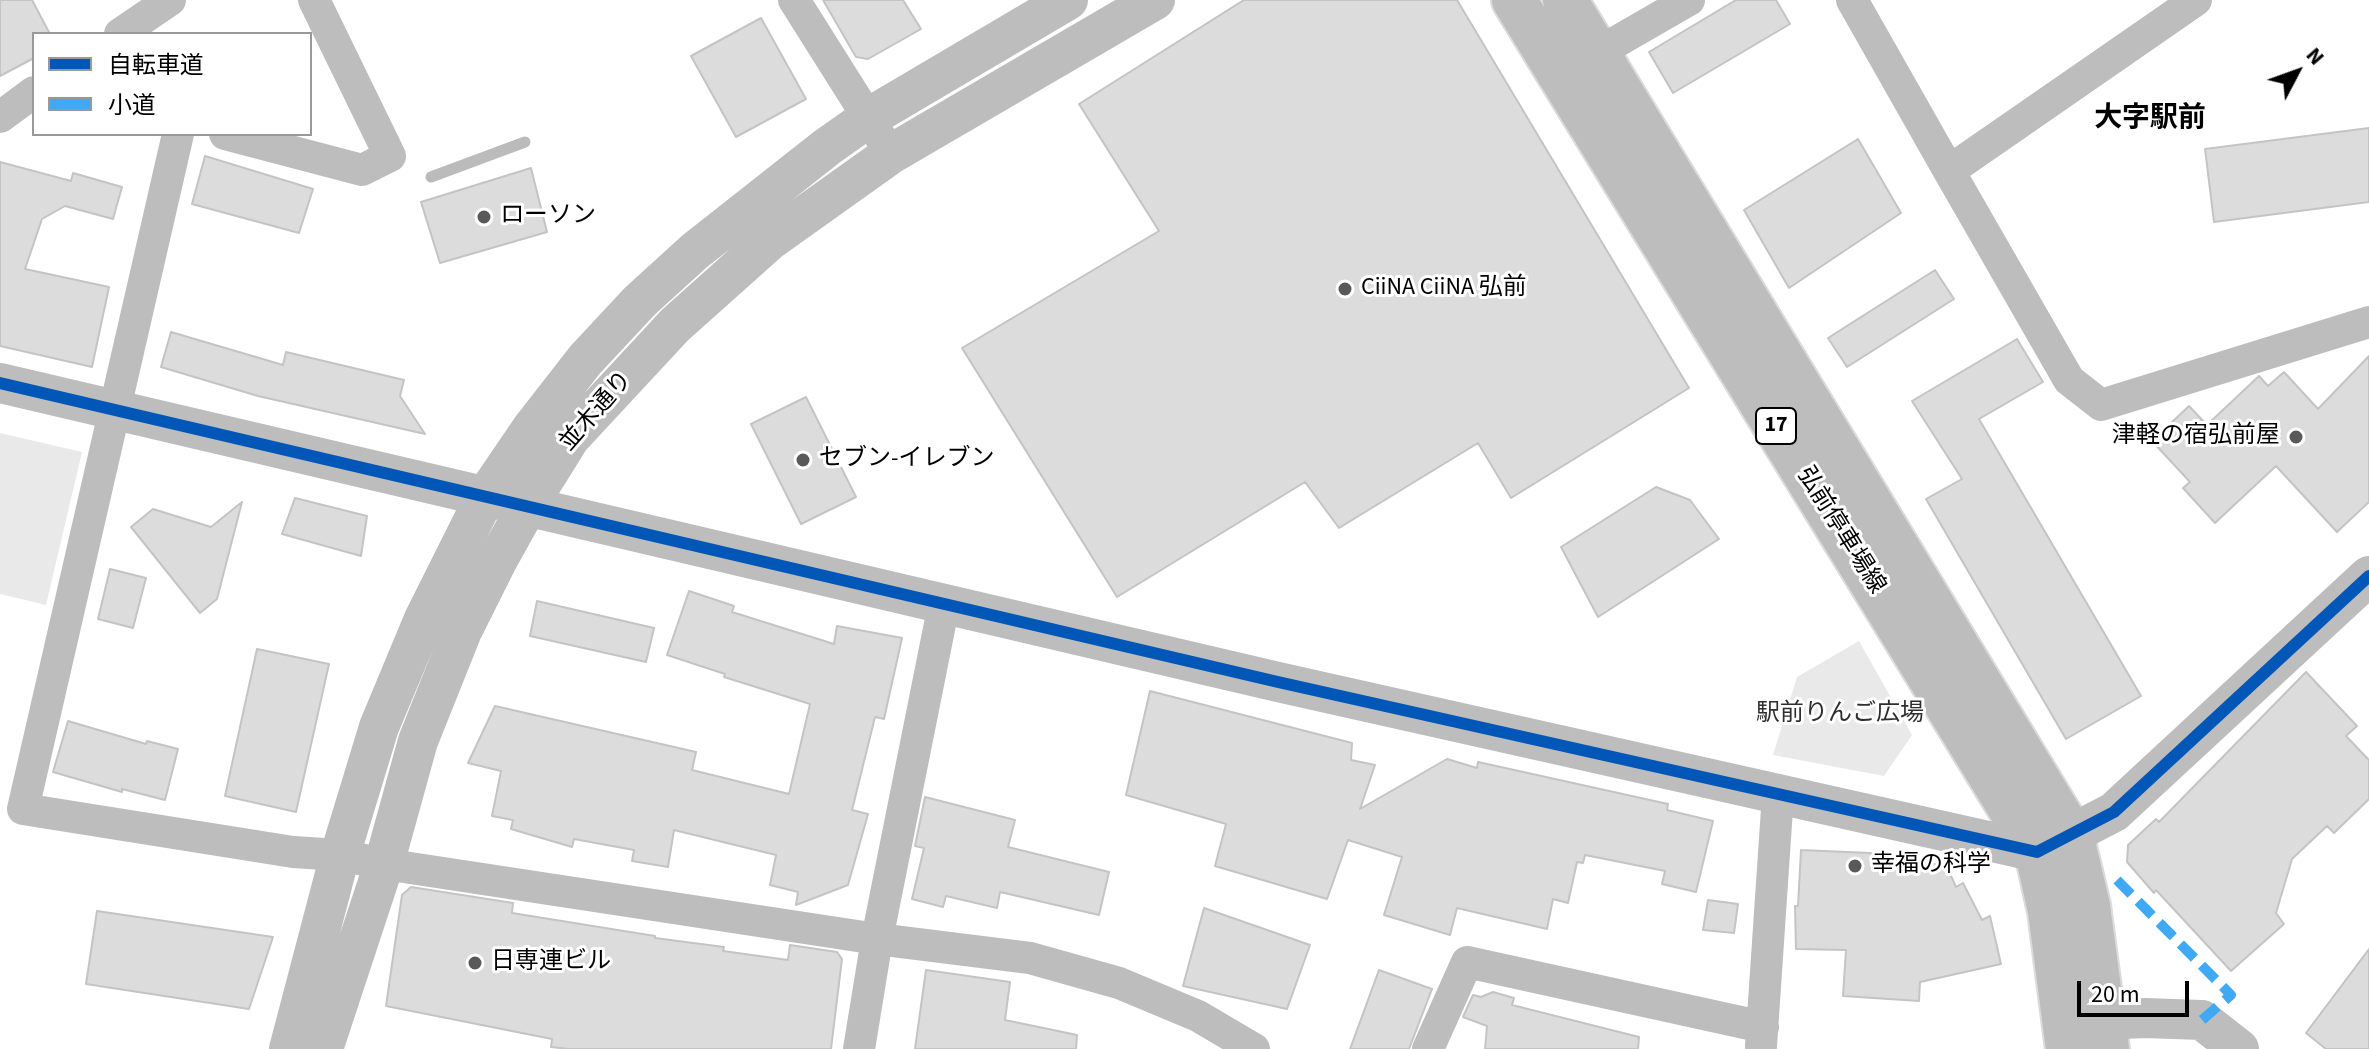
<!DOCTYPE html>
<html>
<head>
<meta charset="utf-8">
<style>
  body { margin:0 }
  #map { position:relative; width:2369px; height:1049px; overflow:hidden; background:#fff; font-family:"Source Sans 3","Noto Sans JP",sans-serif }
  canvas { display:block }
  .legend { position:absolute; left:32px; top:32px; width:280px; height:104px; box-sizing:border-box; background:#fff; border:2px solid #999; margin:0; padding:10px 14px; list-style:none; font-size:24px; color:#000 }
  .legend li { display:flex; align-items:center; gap:16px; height:40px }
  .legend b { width:40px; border:2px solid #999 }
  .north { position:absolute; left:2257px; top:32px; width:80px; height:80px; -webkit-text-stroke:6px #fff; paint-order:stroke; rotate:49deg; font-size:22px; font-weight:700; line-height:32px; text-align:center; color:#000 }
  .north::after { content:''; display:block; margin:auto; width:28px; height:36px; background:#000; clip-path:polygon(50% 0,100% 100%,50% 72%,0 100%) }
  .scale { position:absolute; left:2077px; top:981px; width:112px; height:36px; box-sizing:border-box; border:4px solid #000; border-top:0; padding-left:10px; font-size:24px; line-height:28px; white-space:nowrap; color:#000; -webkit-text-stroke:6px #fff; paint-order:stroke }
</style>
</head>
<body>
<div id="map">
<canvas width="2369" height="1049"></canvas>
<ul class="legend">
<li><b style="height:10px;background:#0057b8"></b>自転車道</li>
<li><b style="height:10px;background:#3fa9f5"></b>小道</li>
</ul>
<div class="north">N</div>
<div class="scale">20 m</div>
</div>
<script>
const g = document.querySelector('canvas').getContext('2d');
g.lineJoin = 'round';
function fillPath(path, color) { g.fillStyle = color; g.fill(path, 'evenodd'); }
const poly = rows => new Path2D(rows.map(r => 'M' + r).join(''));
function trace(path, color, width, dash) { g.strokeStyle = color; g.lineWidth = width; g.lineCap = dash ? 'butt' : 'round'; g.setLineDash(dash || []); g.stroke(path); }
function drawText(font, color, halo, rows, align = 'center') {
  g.font = font + ' "Source Sans 3","Noto Sans JP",sans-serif'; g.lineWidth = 6; g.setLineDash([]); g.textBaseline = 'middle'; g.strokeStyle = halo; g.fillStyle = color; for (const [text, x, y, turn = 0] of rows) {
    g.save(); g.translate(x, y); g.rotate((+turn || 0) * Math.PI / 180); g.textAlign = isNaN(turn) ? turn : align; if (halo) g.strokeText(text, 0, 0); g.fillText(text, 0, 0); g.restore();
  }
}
fillPath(poly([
  [0,433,82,452,46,605,0,594],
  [1859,641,1912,735,1884,776,1773,755,1797,677]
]), '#e9e9e9');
trace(poly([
  [431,177,525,142]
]), '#bbb', 11);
const building = poly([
  [0,0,32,0,50,34,34,34,34,58,0,76,0,0],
  [823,0,903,0,921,29,868,59,856,57,823,0],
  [1244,0,1457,0,1689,388,1511,498,1478,443,1339,528,1305,482,1117,597,962,348,1159,231,1079,104,1244,0],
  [1736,0,1776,0,1790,24,1673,93,1649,52,1736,0],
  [761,18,806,99,736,137,691,56,761,18],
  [2369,128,2369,202,2214,222,2205,149,2369,128],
  [1858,139,1901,213,1789,288,1744,210,1858,139],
  [205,156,313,189,299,233,192,204,205,156],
  [0,162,71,181,73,173,122,187,113,219,65,206,42,219,25,269,109,287,92,367,0,346,0,162],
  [531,168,547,232,440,263,421,202,531,168],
  [1935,270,1954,299,1847,367,1828,338,1935,270],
  [171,332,283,365,286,352,404,380,400,396,425,434,258,396,161,367,171,332],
  [2017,339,2043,382,1979,419,2141,696,2066,739,1926,499,1962,479,1912,401,2017,339],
  [2369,356,2369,502,2337,532,2276,466,2215,523,2183,488,2190,482,2152,441,2189,406,2207,425,2259,376,2268,386,2284,372,2318,409,2369,356],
  [806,397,856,497,801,524,751,424,806,397],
  [1656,487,1690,500,1719,539,1598,617,1561,547,1656,487],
  [295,498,367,516,361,556,282,534,295,498],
  [242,502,217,599,200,613,131,527,153,509,211,527,242,502],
  [110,569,146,578,133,628,98,619,110,569],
  [689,591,734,606,732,612,834,644,837,626,902,638,884,719,875,717,852,810,868,814,848,885,796,905,798,892,770,885,776,855,674,830,668,867,632,861,634,850,574,839,572,847,511,829,513,820,492,816,501,771,468,763,495,706,696,752,692,770,789,794,810,704,724,677,725,674,667,655,689,591],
  [537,601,654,628,646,662,530,636,537,601],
  [257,649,329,664,296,812,225,796,257,649],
  [2306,672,2357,726,2346,736,2369,760,2369,799,2334,833,2327,826,2292,859,2276,913,2284,924,2231,971,2156,890,2154,893,2127,862,2128,845,2156,819,2159,822,2306,672],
  [1150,691,1352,743,1351,760,1375,765,1360,809,1447,759,1477,768,1478,762,1668,804,1667,810,1713,821,1696,892,1662,884,1665,871,1585,855,1583,863,1577,862,1568,903,1553,899,1547,929,1457,908,1450,935,1384,915,1402,857,1348,840,1327,899,1215,866,1226,824,1126,795,1150,691],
  [68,721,146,744,147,741,178,749,165,800,122,789,122,792,53,772,68,721],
  [925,797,1015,820,1008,847,1109,872,1099,915,1000,892,997,908,946,896,943,907,912,899,924,848,915,846,925,797],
  [1801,850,1893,854,1947,867,1956,887,1963,883,1982,920,1990,916,2001,964,1920,982,1919,1001,1843,996,1846,950,1796,949,1795,906,1798,906,1801,850],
  [411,887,513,903,512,913,655,936,655,938,724,947,723,951,788,960,790,945,837,952,842,959,831,1049,569,1049,551,1047,552,1039,386,1006,402,895,411,887],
  [1708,900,1738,904,1734,933,1703,930,1708,900],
  [1204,908,1310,945,1287,1009,1183,986,1204,908],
  [97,911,273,937,249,1009,86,984,97,911],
  [2369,949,2369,1049,2326,1049,2306,1033,2369,949],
  [926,970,1010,982,1005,1020,1077,1035,1076,1049,915,1049,926,970],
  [1379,970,1432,989,1409,1049,1350,1049,1379,970],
  [1493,992,1514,998,1512,1005,1639,1037,1638,1049,1485,1049,1487,1026,1463,1017,1473,995,1481,997,1493,992]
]);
fillPath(building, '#dcdcdc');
trace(building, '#c4c4c4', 2);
const primary = poly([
  [1514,0,2037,852,2050,911,2068,1049],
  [1565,0,2071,834,2088,906,2107,1049]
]);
trace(primary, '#dbdbdb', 48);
trace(poly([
  [794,0,881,138],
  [1852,0,1949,171,2196,0],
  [120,34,170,0],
  [1597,53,1689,0],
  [0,117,34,92],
  [178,134,23,809,293,852,340,855,384,864,877,939,1030,958,1119,983,1198,1016,1254,1049],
  [225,134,362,170,390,156,314,0],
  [1949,171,2069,380,2101,405,2369,322],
  [1761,1046,1778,794],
  [859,1049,877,939,944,604],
  [1428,1049,1467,962,1763,1027]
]), '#bdbdbd', 32);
trace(poly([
  [0,383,1278,682,2037,852,2114,812,2369,576],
  [2103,1020,2145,1018,2202,1020,2239,1049],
  [289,1049,340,855,379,727,424,619,485,497,532,428,585,360,640,301,695,251,827,147,868,118,1068,0],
  [323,1049,384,864,418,741,462,631,497,561,527,507,570,438,675,325,769,241,891,154,1155,0]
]), '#bdbdbd', 40);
trace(primary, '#bdbdbd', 44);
trace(poly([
  [2117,880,2231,995,2202,1020]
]), '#3fa9f5', 10, [20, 10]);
trace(poly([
  [0,383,1278,682,2037,852,2114,812,2369,576]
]), '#0057b8', 12);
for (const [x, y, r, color] of [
  [484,217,8,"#595959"],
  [1345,289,8,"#595959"],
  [2296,437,8,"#595959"],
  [803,460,8,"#595959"],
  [1855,866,8,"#595959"],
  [475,963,8,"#595959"]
]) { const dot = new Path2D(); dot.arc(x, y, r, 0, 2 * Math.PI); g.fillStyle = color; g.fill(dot); trace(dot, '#fff', 3); }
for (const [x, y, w] of [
  [1776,426,40]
]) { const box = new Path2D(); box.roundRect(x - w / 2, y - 18, w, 36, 6); g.fillStyle = '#fff'; g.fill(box); trace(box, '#000', 2); }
drawText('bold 22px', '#000', null, [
  ["17",1776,426]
]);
drawText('24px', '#000', '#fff', [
  ["ローソン",500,217],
  ["CiiNA CiiNA 弘前",1361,289],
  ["津軽の宿弘前屋",2280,437,"right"],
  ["セブン-イレブン",819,460],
  ["幸福の科学",1871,866],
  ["日専連ビル",491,963]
], 'left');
drawText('24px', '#000', '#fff', [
  ["並木通り",597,412,-49],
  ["弘前停車場線",1840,531,58]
]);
drawText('24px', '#2e2e2e', '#fff', [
  ["駅前りんご広場",1840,715]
]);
drawText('bold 28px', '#000', '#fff', [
  ["大字駅前",2150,120]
]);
</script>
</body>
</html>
